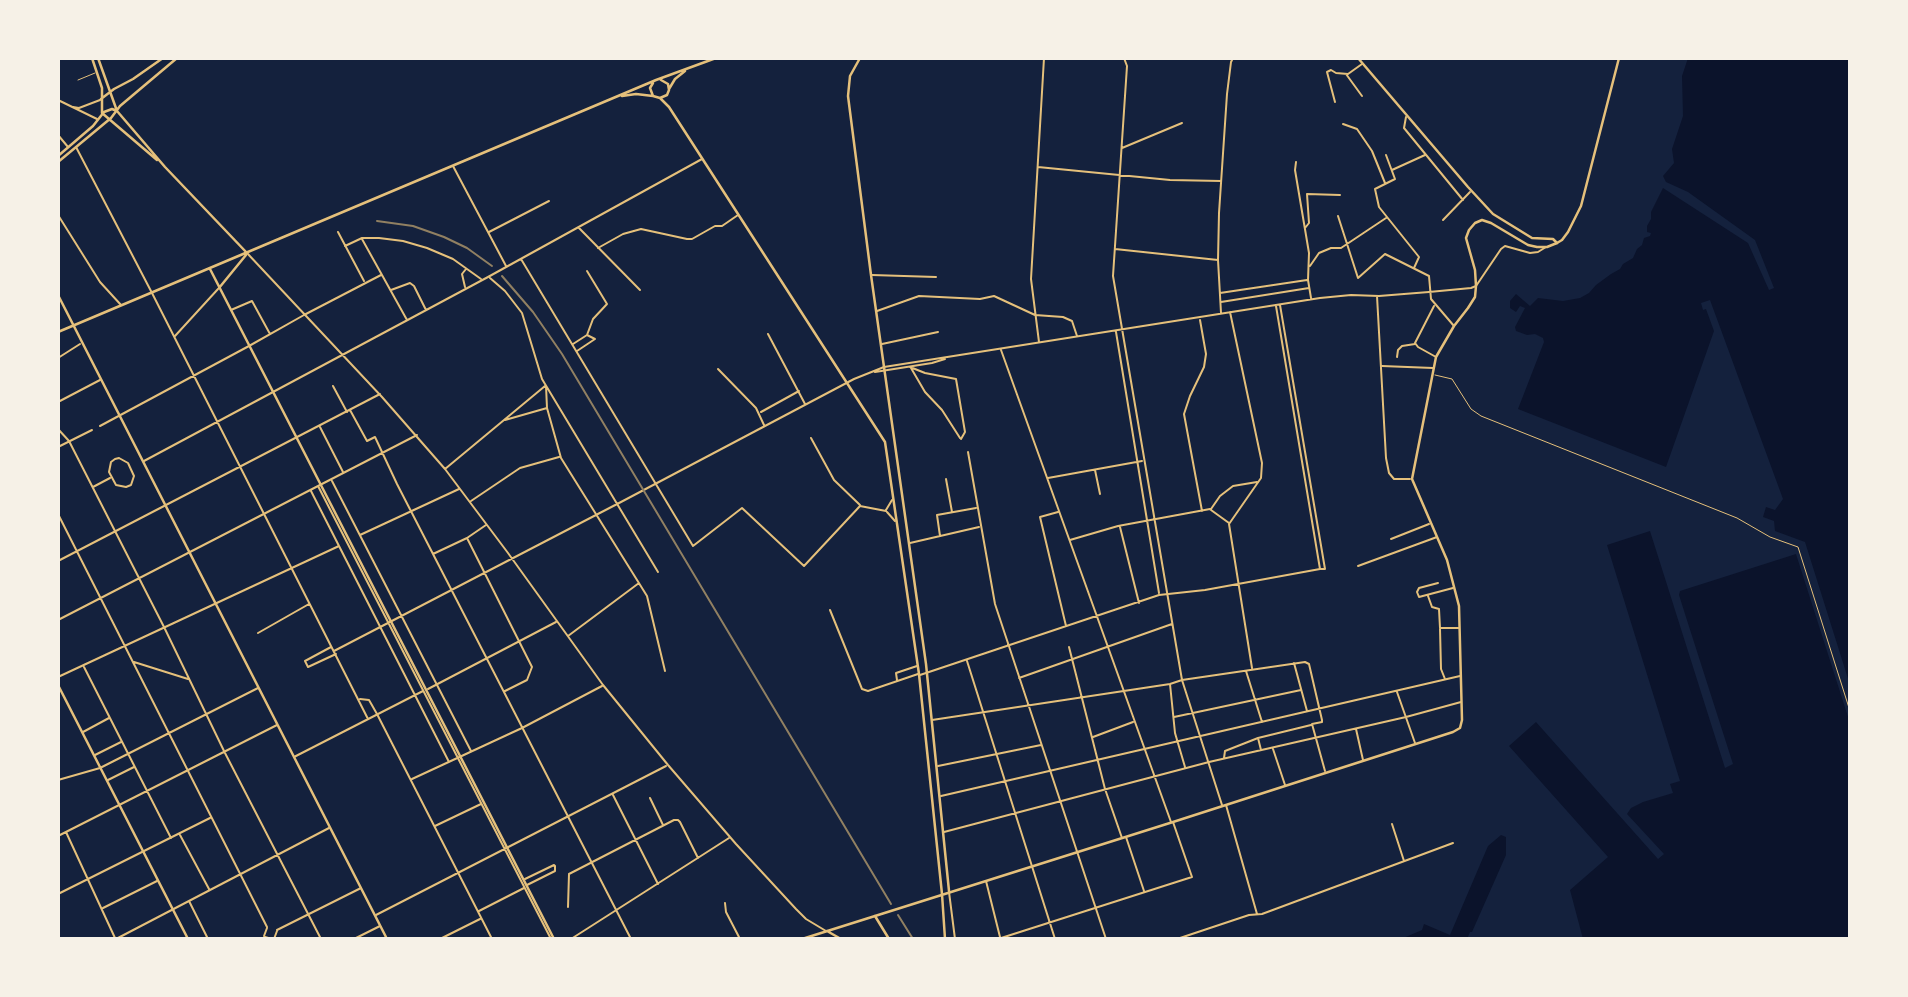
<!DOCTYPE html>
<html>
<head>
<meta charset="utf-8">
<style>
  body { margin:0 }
  #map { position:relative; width:1908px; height:997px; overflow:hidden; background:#14213d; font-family:Helvetica,sans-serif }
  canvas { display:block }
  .frame { position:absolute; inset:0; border:60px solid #f6f1e7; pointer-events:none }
</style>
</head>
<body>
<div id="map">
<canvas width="1908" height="997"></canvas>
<div class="frame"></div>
</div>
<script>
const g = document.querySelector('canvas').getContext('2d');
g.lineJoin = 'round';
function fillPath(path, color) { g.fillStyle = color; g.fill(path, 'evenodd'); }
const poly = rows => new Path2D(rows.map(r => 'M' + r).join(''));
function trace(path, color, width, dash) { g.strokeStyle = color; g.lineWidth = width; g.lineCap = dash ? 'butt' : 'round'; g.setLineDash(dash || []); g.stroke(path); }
fillPath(poly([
  [1688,58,1850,58,1850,685,1805,542,1775,531,1774,521,1763,517,1766,507,1775,510,1783,499,1710,300,1701,303,1703,310,1706,309,1714,331,1666,467,1518,409,1544,342,1543,338,1535,334,1527,335,1516,331,1515,327,1525,308,1520,306,1516,312,1510,308,1510,301,1516,294,1530,306,1538,298,1563,301,1580,298,1589,293,1596,285,1611,274,1620,269,1623,264,1633,258,1637,249,1642,245,1644,238,1650,236,1651,233,1647,232,1647,226,1651,219,1651,212,1663,188,1748,243,1769,290,1774,288,1755,240,1688,192,1666,182,1663,176,1674,163,1672,149,1683,116,1682,76],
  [1650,531,1725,768,1733,764,1685,614,1679,595,1680,591,1796,554,1850,723,1850,939,1583,939,1570,890,1608,857,1509,746,1536,722,1658,859,1664,854,1627,814,1631,808,1643,802,1673,793,1670,784,1680,781,1607,545],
  [1501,835,1506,837,1506,855,1472,932,1470,932,1467,939,1401,939,1422,930,1424,924,1450,935,1488,846]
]), '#0b132b');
trace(poly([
  [78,80,95,73],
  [1435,375,1452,379,1471,409,1481,416,1737,518,1770,537,1798,547,1850,711]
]), '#e5c07b', 1);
trace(poly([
  [1382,366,1433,368]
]), '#e5c07b', 2);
trace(poly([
  [1124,58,1127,66,1113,276,1182,680,1222,805],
  [1346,74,1362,96],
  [58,100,97,119],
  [1335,102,1327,72,1331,70,1336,73,1348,74,1362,64],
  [73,107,79,108,100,100],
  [1406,117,1404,128,1463,200],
  [1343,124,1357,129,1372,151,1385,183],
  [58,135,68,147],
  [76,147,152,293,368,719],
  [1122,148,1182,123],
  [1386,155,1395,179,1375,189,1379,207,1419,257,1414,268],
  [1296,162,1295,170,1309,253,1308,280,1311,298],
  [453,166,506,266],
  [1038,167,1170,180,1221,181],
  [1392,170,1425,155],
  [58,215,100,282,121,305],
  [1338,216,1358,278,1385,254,1429,276,1431,299,1454,326],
  [1443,220,1470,192],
  [579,228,640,290],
  [1305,228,1309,223,1307,194,1340,195],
  [338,232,364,281],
  [489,232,549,201],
  [362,239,407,320],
  [345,246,362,238,379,238,403,241,427,248,453,259,481,279],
  [598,248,623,234,641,229,687,239,692,239,715,226,722,226,738,215],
  [1115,249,1218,260],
  [247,253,382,397,445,469,508,553,603,685,668,765,736,844,796,909,806,919,826,931],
  [521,259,693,546,742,508,804,566,860,506,886,511],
  [1310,266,1319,253,1331,248,1341,248,1386,218],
  [872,275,936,277],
  [490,278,505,291,522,313,542,379,658,572],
  [465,287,462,274,466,269],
  [391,290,410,283,414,286,426,310],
  [1220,293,1307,280],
  [1377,296,1386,458,1389,473,1394,479,1410,479],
  [1221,302,1309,288],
  [1280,305,1325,569,1321,569],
  [1276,306,1320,569],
  [1434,306,1415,343,1418,347,1436,357],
  [231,310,252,301,270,334],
  [877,311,919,296,980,299,994,296,1035,315,1063,317,1072,321,1077,336],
  [1230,312,1262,463,1261,478,1229,524,1252,668],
  [1221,313,1218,260,1219,213,1227,94,1231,62,1233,58],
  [1200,320,1206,354,1204,367,1190,396,1184,414,1202,511],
  [1116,332,1159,593],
  [768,334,805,404],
  [175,336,218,289],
  [1039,342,1031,279,1044,58],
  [573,344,587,335,593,319,607,304,587,271],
  [882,344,938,332],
  [1001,350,1171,822],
  [577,351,595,339,587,335],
  [1397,357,1398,350,1402,346,1415,344],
  [58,358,80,344],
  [910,367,925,373,956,379,965,432,961,439],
  [911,368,925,392,942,410,960,438],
  [718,369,756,408,764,425],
  [875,372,932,363,945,359],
  [333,386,347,412],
  [546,386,547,408,561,458,647,596,665,671],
  [58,402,100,380],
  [350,410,367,441,375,437,397,484,631,939],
  [761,412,799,391],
  [505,420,547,408],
  [100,426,249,346,304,315,381,275],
  [320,427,343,472],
  [58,429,69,441,164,627,225,753,321,939],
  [811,438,834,480,860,505],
  [58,447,92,430],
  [968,452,995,604,1106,939],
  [119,458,128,463,134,476,131,485,126,487,116,485,109,472,111,462,115,459,119,458],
  [144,461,488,277,702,159],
  [445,469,545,386],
  [1095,470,1100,494],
  [1048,478,1142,461],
  [946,479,952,512],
  [332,481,471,751],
  [318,486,551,939],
  [93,487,110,478],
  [311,491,449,762],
  [471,501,520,468,559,457],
  [1211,509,1220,496,1233,486,1257,482],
  [886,510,892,500],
  [1211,510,1229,523],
  [887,512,895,521],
  [1058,512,1040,517,1066,626],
  [58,514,267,927],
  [1120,527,1139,603],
  [360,535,459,489],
  [940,536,937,515,976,508],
  [467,538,532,667,527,680,505,691],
  [1391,539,1429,524],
  [1070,540,1118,526,1210,509],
  [910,543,979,527],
  [433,554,467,538,486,525],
  [58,561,380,394],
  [1358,566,1437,537],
  [1438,583,1419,588,1417,592,1419,597,1453,588],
  [1428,596,1432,607,1439,609,1440,628,1459,628],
  [830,610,862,689,868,691,918,674],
  [58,620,417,435],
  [1440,629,1441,669,1445,679],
  [258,633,309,604],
  [568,636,639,583],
  [331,647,305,661,308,667,336,654],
  [1069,647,1105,789,1122,838],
  [334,651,621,502,854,379,884,367,1320,298,1351,295,1379,296,1429,292,1471,288,1476,286,1501,249,1505,246,1530,253,1538,252,1546,247],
  [967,661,1055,939],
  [134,662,188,679],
  [1294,663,1307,711],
  [84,667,171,838],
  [1246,671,1262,722],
  [920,675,1159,595,1205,590,1320,569],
  [58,677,339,546],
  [1019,678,1172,624],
  [897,680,896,673,917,666],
  [1170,684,1175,733,1185,767],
  [428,689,556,622],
  [1397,692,1415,743],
  [360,699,369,700,377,714,492,939],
  [1174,717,1301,690],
  [932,720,1170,684,1182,680,1305,662,1309,664,1322,720,1322,722,1312,724,1325,771],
  [1356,729,1363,760],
  [83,732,109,718],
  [1093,737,1133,722],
  [1258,738,1311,725],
  [1273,749,1285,785],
  [95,755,121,742],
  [294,757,423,691],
  [1224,758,1225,751,1258,738,1261,750],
  [938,766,1041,745],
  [412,779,522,728,602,686],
  [58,780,100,768,258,688],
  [108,780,134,767],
  [613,795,658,884],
  [941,796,1460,676],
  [650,798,663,825],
  [1226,805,1257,914],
  [1392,824,1404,861],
  [435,826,481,804],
  [66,832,115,938],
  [944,832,1209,762,1406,717,1461,702],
  [180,835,209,889],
  [58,836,277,725],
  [1126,837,1144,891],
  [525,879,554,865,555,866,555,871,527,885],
  [986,881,1000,937],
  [949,892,955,939],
  [58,894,210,818],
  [189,901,208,939],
  [725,903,726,912,740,939],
  [568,907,569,874,674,820,678,820,680,822,698,858],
  [103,908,157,881],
  [479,911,524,888],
  [376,915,666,766],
  [277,930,361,888],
  [264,936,267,928],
  [265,937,272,939],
  [116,939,329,828],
  [274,939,277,931],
  [354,939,380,926],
  [440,939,480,919],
  [571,939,729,838],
  [998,939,1192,877,1173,822],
  [1177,939,1249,915,1262,914,1453,843]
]), '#e5c07b', 2);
trace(poly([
  [92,58,102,88,102,113,157,160],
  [98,58,117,111,165,167,247,253],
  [860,58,850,76,848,96,871,275,926,664,949,891],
  [1358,58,1468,187,1493,214,1532,238,1553,239,1557,243],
  [653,83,650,88,653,96],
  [669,89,675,79,685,71],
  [622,96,636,94,653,96,660,98,669,107,885,442,919,674,942,894],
  [660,98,667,95,669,90,668,84,661,80],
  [101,99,114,89,133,79,163,58],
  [58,156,93,126,104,112,112,109,117,111],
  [58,162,111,118,120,106,177,58],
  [210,269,554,939],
  [219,288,246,255],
  [58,295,387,939],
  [58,332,656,80,716,58],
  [58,685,188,939],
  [827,931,841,939],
  [802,939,875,916]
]), '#e5c07b', 2.5);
trace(poly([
  [942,894,945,939],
  [889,939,875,916,1173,822,1453,732,1460,728,1462,720,1459,606,1447,560,1412,479,1436,357,1454,326,1468,308,1475,297,1476,286,1475,270,1466,238,1469,230,1475,223,1482,220,1491,223,1528,245,1537,247,1547,247,1557,243,1562,240,1568,232,1581,206,1619,58]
]), '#e5c07b', 2.5);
trace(poly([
  [377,221,413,226,444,237,467,248,492,266],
  [502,276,533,312,562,354,891,904],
  [898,915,913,939]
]), '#918062', 2);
</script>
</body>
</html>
